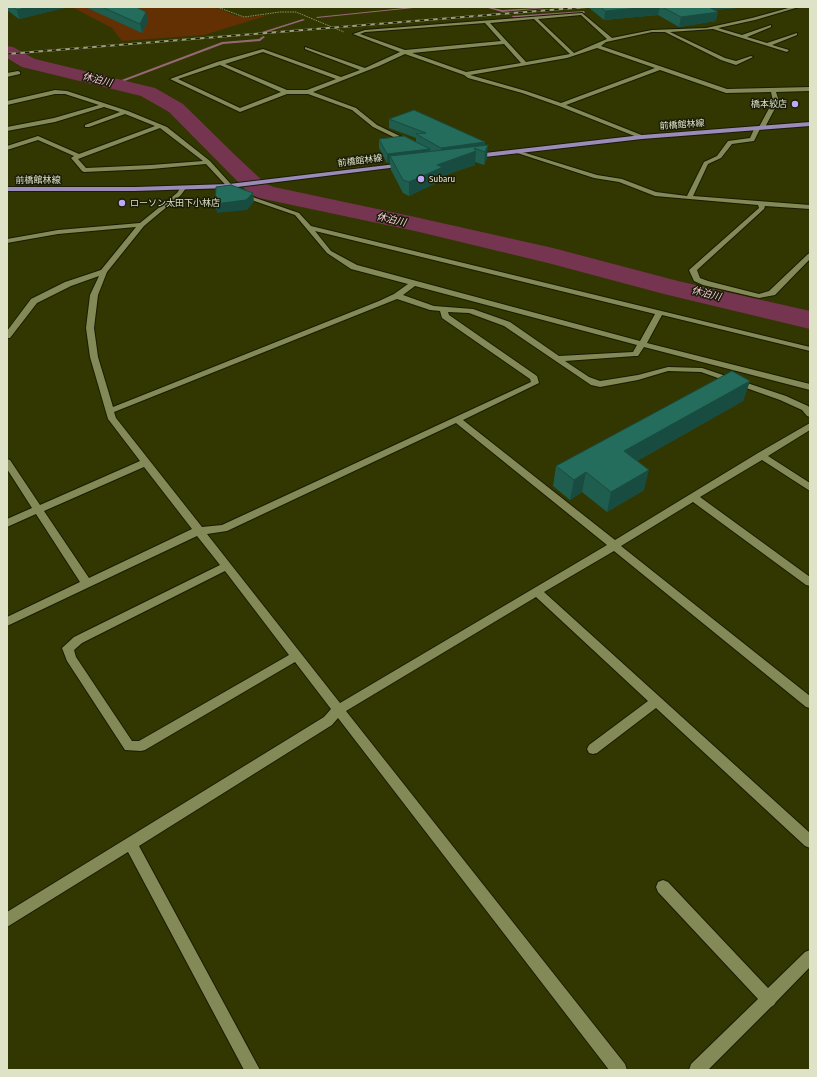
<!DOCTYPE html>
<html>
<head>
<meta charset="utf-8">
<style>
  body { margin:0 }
  #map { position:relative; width:817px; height:1077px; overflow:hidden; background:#323600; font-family:"Fira Sans Condensed",sans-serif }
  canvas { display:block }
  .frame { position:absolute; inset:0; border:8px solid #dee3c8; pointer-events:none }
</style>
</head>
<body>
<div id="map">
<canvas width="817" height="1077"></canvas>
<div class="frame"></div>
</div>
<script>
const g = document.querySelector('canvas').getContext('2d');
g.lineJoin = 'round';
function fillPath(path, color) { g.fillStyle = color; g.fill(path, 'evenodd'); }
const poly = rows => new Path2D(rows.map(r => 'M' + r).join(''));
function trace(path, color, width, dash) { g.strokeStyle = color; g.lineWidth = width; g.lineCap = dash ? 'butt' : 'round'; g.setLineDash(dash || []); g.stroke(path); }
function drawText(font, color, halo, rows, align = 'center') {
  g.font = font + ' "Fira Sans Condensed","Noto Sans JP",sans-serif'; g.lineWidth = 3; g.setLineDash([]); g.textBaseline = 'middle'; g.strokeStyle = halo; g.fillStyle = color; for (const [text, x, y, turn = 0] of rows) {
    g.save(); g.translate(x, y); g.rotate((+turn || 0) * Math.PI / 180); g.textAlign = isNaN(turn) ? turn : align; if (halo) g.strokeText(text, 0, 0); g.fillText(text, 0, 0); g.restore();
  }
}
fillPath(poly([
  [72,7,215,7,236,16,249,17,269,15,204,35,122,41,112,28]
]), '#633003');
fillPath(poly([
  [414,7,423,7,317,18,316,17,414,7],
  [485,7,489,7,502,10,555,7,502,12,485,7],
  [584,11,585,13,515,18,511,16,584,11],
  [303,19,305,20,264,33,262,32,303,19],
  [263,36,265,37,260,41,223,44,114,85,111,84,222,42,259,39,263,36]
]), '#946975');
fillPath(poly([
  [7,46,13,47,35,59,155,88,183,104,235,155,266,184,274,187,415,217,553,248,678,281,810,311,810,329,664,294,548,263,415,231,259,198,250,194,169,112,141,96,22,67,7,58,7,46]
]), '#753551');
const minor = poly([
  [792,7,799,7,755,20,718,28,742,35,771,25,771,27,747,37,767,43,797,33,797,35,772,45,789,50,787,52,713,29,670,32,725,58,736,61,751,56,753,57,736,65,721,60,665,32,652,32,606,42,601,46,727,89,810,87,810,91,776,92,779,101,764,129,760,129,754,141,732,144,721,158,708,164,693,196,810,205,810,209,765,206,764,209,697,270,700,278,708,281,759,294,769,291,808,254,810,253,810,259,775,295,759,298,703,285,694,281,689,270,759,208,758,205,655,196,619,182,594,178,511,151,516,150,597,175,622,179,656,192,687,196,704,162,717,156,728,141,750,138,755,127,759,127,773,101,771,92,726,93,660,70,566,105,644,136,645,137,642,139,559,106,522,93,468,78,464,75,405,54,379,66,313,92,356,108,377,125,410,141,411,142,408,144,373,127,352,110,308,94,287,94,240,112,170,79,217,62,263,49,341,77,360,70,305,49,305,47,365,68,400,52,353,34,365,30,582,13,612,38,652,30,706,28,752,18,792,7],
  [581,15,607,39,574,53,538,19,581,15],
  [534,19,570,54,526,62,490,23,534,19],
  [485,23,501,41,405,50,360,34,365,32,485,23],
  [504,44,521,63,466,72,412,53,504,44],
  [597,48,655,68,561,103,526,91,470,75,567,58,597,48],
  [263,52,336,79,307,90,287,90,225,64,263,52],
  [220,65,281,92,240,108,178,79,220,65],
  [18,71,20,72,20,74,7,77,7,73,18,71],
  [55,90,67,91,128,111,167,127,210,161,238,192,299,213,311,226,810,347,810,351,662,315,647,343,810,384,810,390,644,347,638,356,635,356,565,361,589,377,600,381,638,375,668,367,702,368,786,396,808,406,810,408,810,417,807,416,802,410,780,400,701,372,668,371,638,380,600,387,591,385,504,326,469,313,448,312,449,315,537,376,539,383,463,420,615,540,758,453,810,423,810,430,768,456,810,483,810,491,762,460,700,497,810,577,810,586,806,585,693,502,621,546,810,696,810,708,806,707,614,551,544,592,810,833,810,848,805,846,656,708,597,753,593,754,589,753,587,749,589,745,648,701,536,597,346,711,625,1064,627,1070,609,1070,338,718,332,725,139,846,260,1070,244,1070,128,852,7,927,7,912,324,717,331,709,295,662,145,750,141,751,125,750,67,661,62,648,74,637,220,565,197,536,7,626,7,617,80,582,36,514,7,527,7,519,32,508,7,469,7,459,10,460,40,505,140,461,108,419,90,357,86,328,90,295,99,276,71,286,37,303,10,338,7,338,7,331,31,299,65,282,101,270,136,227,58,234,7,243,7,239,58,230,140,223,177,193,181,187,186,188,181,195,144,226,107,272,98,295,94,328,98,357,113,407,379,301,394,294,408,284,351,269,327,253,295,215,234,194,206,164,151,169,84,172,82,171,71,158,74,156,38,140,7,150,7,146,38,136,79,154,155,126,125,114,89,127,85,127,85,125,120,112,104,107,55,122,7,131,7,127,54,118,99,105,65,94,55,94,7,105,7,101,55,90],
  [160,128,203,161,151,165,86,168,78,159,160,128],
  [315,231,655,314,640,341,357,265,331,251,315,231],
  [415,286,637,345,633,352,559,356,510,322,473,309,434,306,403,295,415,286],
  [397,299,430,310,440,311,442,318,530,379,531,382,222,525,202,527,116,418,114,412,397,299],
  [456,423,607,545,340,703,207,534,227,531,456,423],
  [144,467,192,529,89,578,44,511,144,467],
  [225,571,289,655,139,741,132,741,76,657,74,650,82,643,225,571],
  [663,880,668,882,768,988,805,952,810,950,810,967,776,1002,774,1005,771,1007,708,1070,689,1070,691,1064,758,999,658,892,656,887,658,882,663,880]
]);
const major = poly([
  [810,122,810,126,642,139,476,158,473,156,476,154,642,135,810,122],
  [404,163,407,165,406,166,229,188,135,191,7,191,7,187,135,187,229,184,404,163]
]);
trace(minor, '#1a1c03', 2);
trace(major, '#1a1c03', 2);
trace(poly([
  [217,7,244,17,280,12,296,12,344,32]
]), '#8e926a', 1, [1.5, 1]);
fillPath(minor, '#838957');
fillPath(major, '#9a8bb9');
const rail = poly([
  [7,54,587,7]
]);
trace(rail, '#9ba07a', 2);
trace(rail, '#1a1c07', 1.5, [4.5]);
fillPath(poly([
  [7,7,68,7,19,19,7,10],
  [85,7,136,7,148,21,142,33],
  [588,7,748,7,714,10,716,21,679,27,658,15,604,20],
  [389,119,485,142,485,145,487,158,484,165,475,162,475,165,443,176,442,180,409,196,403,193,391,170,390,163,387,163,379,148,379,139,416,142,416,138,389,128],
  [750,381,743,401,637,461,644,490,607,512,582,492,570,500,553,486,556,466]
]), '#1f5d4e');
fillPath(poly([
  [29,7,68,7,19,19,17,10],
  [650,7,660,7,658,15,604,20,605,11],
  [699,7,748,7,698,11],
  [146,12,148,21,142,33,140,24],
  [718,12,716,21,679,27,681,17],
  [485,142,484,151,474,148,476,151,475,165,443,176,442,180,409,196,409,182,437,165,441,157,441,148],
  [488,145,487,158,484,165,485,152],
  [430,149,429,158,390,156,390,163,387,163,387,154],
  [253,193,254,202,247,210,217,213,215,204],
  [750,381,743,401,619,471,624,451],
  [649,470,644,490,607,512,611,492],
  [586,472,582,492,570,500,574,480]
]), '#194c40');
const building = poly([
  [13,7,29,7,17,10,13,7],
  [102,7,136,7,146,12,140,24,102,7],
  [601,7,650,7,605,11,601,7],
  [662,7,709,7,718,12,681,17,662,7],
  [414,110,485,142,441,148,416,134,426,133,389,119,414,110],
  [404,136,430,149,387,154,379,139,404,136],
  [488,145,485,152,474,148,476,151,437,165,443,167,409,182,403,180,390,156,488,145],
  [231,185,253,193,246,200,215,204,216,187,231,185],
  [732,371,750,381,624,451,649,470,611,492,586,472,574,480,556,466,732,371]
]);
fillPath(building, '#246c5b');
trace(building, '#194c40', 1);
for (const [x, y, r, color] of [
  [795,104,4,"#bbaaf6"],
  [421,179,4,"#bbaaf6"],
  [122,203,4,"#bbaaf6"]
]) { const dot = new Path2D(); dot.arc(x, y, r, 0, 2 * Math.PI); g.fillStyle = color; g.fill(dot); trace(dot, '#1a1c07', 1.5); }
drawText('9px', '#dee3c8', '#1a1c07', [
  ["橋本絞店",787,104,"right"],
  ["Subaru",429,179],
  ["ローソン太田下小林店",130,203]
], 'left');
drawText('9px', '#dee3c8', '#1a1c07', [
  ["前橋館林線",682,125,-4],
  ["前橋館林線",360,161,-7],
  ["前橋館林線",38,180]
]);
drawText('italic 10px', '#f6cddc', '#1a1c07', [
  ["休泊川",97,80,14],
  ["休泊川",391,220,13],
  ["休泊川",706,294,14]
]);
</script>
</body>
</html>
